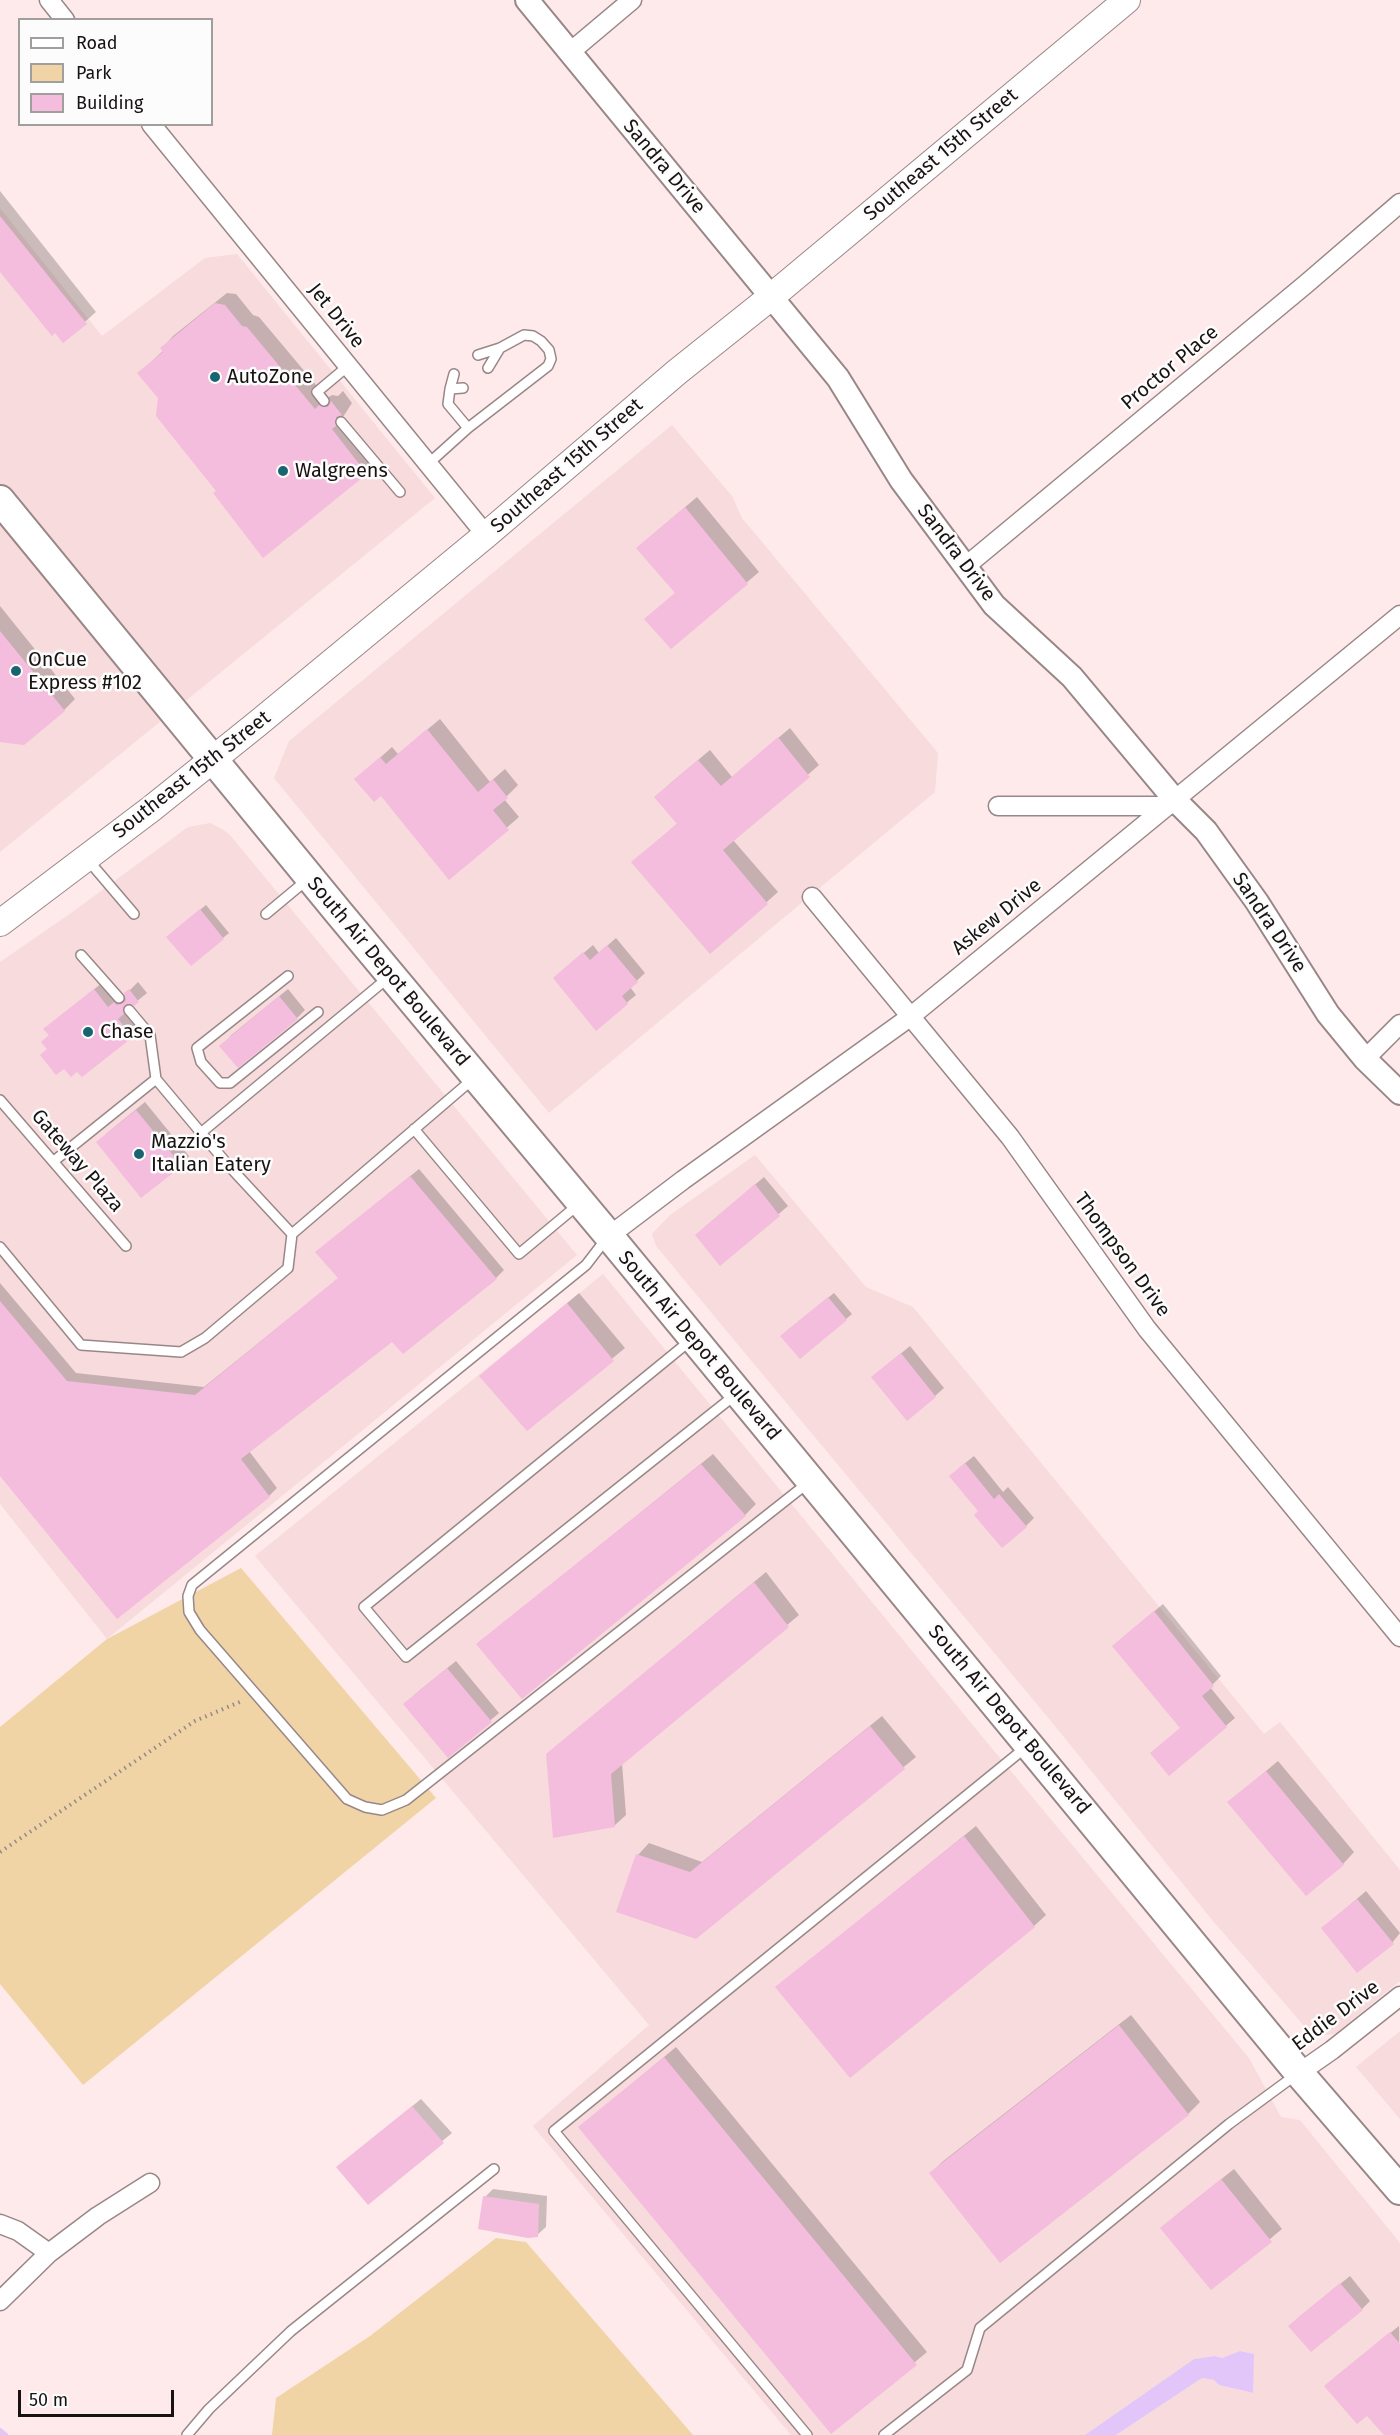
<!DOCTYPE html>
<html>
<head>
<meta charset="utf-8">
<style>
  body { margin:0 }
  #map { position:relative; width:1400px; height:2435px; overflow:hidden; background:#feeaea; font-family:"Fira Sans",sans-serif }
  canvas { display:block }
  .legend { position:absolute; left:18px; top:18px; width:195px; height:108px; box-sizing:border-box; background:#fcfcfc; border:2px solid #a19e9e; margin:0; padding:8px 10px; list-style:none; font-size:18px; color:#181212 }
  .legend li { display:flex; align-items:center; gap:12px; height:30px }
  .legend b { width:30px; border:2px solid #a19e9e }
  .scale { position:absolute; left:18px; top:2390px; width:156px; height:27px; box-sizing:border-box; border:3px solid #181212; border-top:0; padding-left:8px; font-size:18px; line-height:21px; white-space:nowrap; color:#181212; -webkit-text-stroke:4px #fcfcfc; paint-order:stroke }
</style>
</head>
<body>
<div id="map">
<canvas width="1400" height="2435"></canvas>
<ul class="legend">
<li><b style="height:8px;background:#fff"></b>Road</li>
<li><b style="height:16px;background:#f0d4a5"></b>Park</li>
<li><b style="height:16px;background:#f4bcdd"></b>Building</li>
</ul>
<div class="scale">50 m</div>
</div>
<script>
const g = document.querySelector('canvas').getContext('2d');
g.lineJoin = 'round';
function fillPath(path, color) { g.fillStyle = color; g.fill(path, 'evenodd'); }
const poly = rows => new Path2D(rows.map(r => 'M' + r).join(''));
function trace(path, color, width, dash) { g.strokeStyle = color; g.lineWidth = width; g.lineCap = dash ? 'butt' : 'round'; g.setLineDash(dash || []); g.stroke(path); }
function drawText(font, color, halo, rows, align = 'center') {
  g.font = font + ' "Fira Sans",sans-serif'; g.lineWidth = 5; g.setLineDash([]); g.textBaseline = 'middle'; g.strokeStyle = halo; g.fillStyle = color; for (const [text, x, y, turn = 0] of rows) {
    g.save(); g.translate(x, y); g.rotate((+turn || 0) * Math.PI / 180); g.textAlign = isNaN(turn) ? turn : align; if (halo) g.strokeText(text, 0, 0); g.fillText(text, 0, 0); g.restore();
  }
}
fillPath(poly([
  [0,208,102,336,205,258,237,254,435,498,0,852],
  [672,425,732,496,742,518,938,753,935,792,549,1113,274,778,289,741],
  [210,823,222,829,230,835,577,1255,107,1639,0,1504,0,962,71,913,188,827],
  [755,1155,866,1287,913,1307,1264,1734,1280,1722,1400,1870,1400,1981,1335,2034,1313,2036,1213,1921,1050,1720,656,1246,652,1234,670,1215],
  [603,1274,990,1746,1249,2058,1281,2117,1300,2120,1400,2243,1400,2435,1116,2435,1202,2378,1215,2380,1219,2385,1252,2393,1254,2354,1240,2351,1222,2358,1215,2356,1194,2359,1085,2435,791,2435,533,2126,649,2025,255,1556],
  [1400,2031,1400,2119,1356,2067]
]), '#f8dbdc');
fillPath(poly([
  [241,1568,436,1798,83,2085,0,1984,0,1727,107,1639],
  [496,2238,526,2242,693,2435,272,2435,276,2398,370,2336]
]), '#f0d4a5');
fillPath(poly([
  [1240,2351,1254,2354,1253,2393,1219,2385,1214,2380,1202,2378,1116,2435,1085,2435,1194,2359,1215,2356,1222,2358]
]), '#e2c5f9');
fillPath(poly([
  [0,191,96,312,63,341,0,269],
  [227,293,236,294,253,315,259,317,327,398,332,395,338,396,343,391,352,403,343,417,377,462,263,556,217,491,160,398,139,373,164,350,162,348,173,336],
  [697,497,759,572,671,647,676,593,650,537],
  [0,606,75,699,64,710,0,741],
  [440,719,490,782,505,769,518,785,504,799,519,817,449,878,381,794,356,779,392,747,398,754],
  [790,728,819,765,733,840,778,892,710,952,633,862,678,823,666,787,710,750,732,777],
  [206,905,229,933,192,963,174,931],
  [616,938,645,973,630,987,636,995,596,1028,564,970,593,945,599,953],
  [103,982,117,1000,123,995,127,997,126,994,138,982,147,993,126,1010,140,1028,82,1075,49,1048,50,1035,45,1029],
  [288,989,305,1010,297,1018,229,1037],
  [145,1102,189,1156,181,1165,106,1134],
  [419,1169,504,1270,496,1278,392,1340,249,1451,277,1488,269,1496,0,1473,0,1283,76,1373,204,1387,339,1278,317,1252],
  [764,1177,788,1206,720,1264,705,1227],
  [579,1293,625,1348,527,1429,481,1376],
  [834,1293,852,1314,846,1319,787,1331],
  [910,1346,944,1388,935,1396,882,1369],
  [713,1454,756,1504,745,1515,478,1644],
  [974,1456,1003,1492,1008,1487,1034,1518,1026,1526,980,1511,959,1468],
  [766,1572,799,1615,622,1763,626,1815,614,1826,547,1754],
  [1163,1604,1221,1676,1210,1687,1235,1718,1169,1774,1181,1727,1122,1638],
  [456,1661,499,1713,448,1756,414,1695],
  [882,1716,916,1757,695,1937,638,1855,649,1843,702,1862],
  [1278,1761,1354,1852,1343,1864,1229,1802],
  [976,1826,1046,1915,1034,1926,777,1987],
  [1366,1891,1400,1933,1392,1943,1323,1928],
  [1131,2015,1200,2102,1188,2114,1001,2261,931,2173,942,2162],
  [676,2047,927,2352,831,2432,580,2127],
  [421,2099,452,2133,368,2203,338,2167],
  [1234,2169,1282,2229,1211,2288,1174,2217],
  [493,2189,547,2196,546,2227,537,2235,485,2197],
  [1350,2276,1370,2301,1362,2309,1299,2317],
  [1399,2326,1400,2435,1386,2435,1334,2378]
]), '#0003');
trace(poly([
  [0,2431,5,2435]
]), '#e2c5f9', 6);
fillPath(poly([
  [0,216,87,324,63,343,55,333,52,336,0,272],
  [215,303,225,305,242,326,247,327,315,409,319,405,328,407,331,401,342,415,336,417,336,426,332,429,367,474,263,558,213,493,216,491,156,416,158,398,137,373,163,352,160,348],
  [685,507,748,584,671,649,644,619,675,593,636,548],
  [0,631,65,711,24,745,0,742],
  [427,729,478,792,493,779,508,798,493,810,509,830,449,880,381,796,374,802,354,779,380,757,386,764],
  [778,737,810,777,723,850,768,904,710,954,631,862,677,824,654,797,698,760,721,786],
  [200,909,224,939,191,966,166,937],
  [607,945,638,982,622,996,628,1004,596,1031,553,978,583,952,590,960],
  [94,989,108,1007,114,1002,117,1005,123,1003,126,1000,124,993,129,989,139,1002,134,1006,131,1004,125,1005,123,1008,124,1014,118,1019,133,1037,82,1077,77,1072,71,1077,64,1069,56,1075,40,1055,47,1049,41,1042,49,1035,43,1029],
  [279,996,298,1019,238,1068,219,1046],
  [136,1110,182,1166,141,1198,96,1142],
  [410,1176,497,1279,403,1354,392,1342,241,1459,270,1497,117,1619,0,1476,0,1301,67,1381,195,1395,338,1278,315,1252],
  [755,1184,780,1216,720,1266,695,1235],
  [828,1297,847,1320,800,1359,780,1336],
  [567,1303,614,1361,527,1431,479,1376],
  [901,1353,936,1397,907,1421,871,1377],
  [965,1463,994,1499,999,1494,1027,1527,1002,1548,974,1515,978,1511,949,1476],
  [701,1464,746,1516,522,1699,476,1644],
  [754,1582,789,1627,611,1774,615,1827,553,1838,546,1754],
  [1154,1611,1214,1686,1202,1696,1227,1727,1169,1776,1150,1753,1180,1728,1112,1646],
  [447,1668,492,1722,448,1758,403,1704],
  [870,1726,905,1769,696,1939,616,1912,636,1854,690,1872],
  [1266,1771,1344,1865,1306,1896,1227,1802],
  [964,1836,1035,1927,850,2078,775,1987],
  [1357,1899,1394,1944,1357,1973,1321,1928],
  [1119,2025,1189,2115,1000,2263,929,2173],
  [664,2057,917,2365,831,2434,578,2127],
  [412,2106,444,2143,368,2205,336,2167],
  [1221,2179,1272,2242,1211,2290,1160,2228],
  [483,2196,539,2204,538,2237,528,2238,478,2229],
  [1340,2283,1363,2310,1311,2352,1288,2326],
  [1390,2332,1400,2344,1400,2435,1384,2435,1367,2416,1357,2424,1324,2386]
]), '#f4bcdd');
const service = poly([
  [478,355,500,348],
  [463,388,450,389,448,404,468,428],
  [450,389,454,374],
  [324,401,317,392,348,366],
  [341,422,400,492],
  [428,464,468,428,548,366,551,359,549,350,541,341,533,336,524,335,500,348,488,368],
  [88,860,134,914],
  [266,914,308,879],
  [81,955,119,998],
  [288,976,197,1048,201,1062,220,1083,230,1083,318,1012],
  [129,1010,150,1035,156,1079,228,1165,292,1234],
  [0,1100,126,1246],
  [414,1129,519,1254,579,1204],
  [202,1132,389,977],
  [54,1161,156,1079],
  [606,1239,586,1265,192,1585,188,1596,189,1612,200,1630,347,1799,365,1807,382,1810,406,1800,809,1482],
  [0,1247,81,1345,181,1352,205,1338,288,1268,292,1234,473,1079],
  [691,1340,364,1607,406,1657,735,1395],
  [187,2435,209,2409,291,2331,494,2169],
  [807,2435,554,2131,1025,1748],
  [884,2435,967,2370,980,2328,1229,2124,1297,2074]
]);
const minor = poly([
  [49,0,65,20],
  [569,53,632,0],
  [151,124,486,535],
  [966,566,1306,284,1400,203],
  [998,806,1168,806],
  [812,897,1010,1137,1147,1329,1400,1637],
  [1365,1059,1400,1024],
  [609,1236,683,1180,910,1017,1400,615],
  [1299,2073,1332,2050,1400,1996],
  [0,2224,18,2231,49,2253],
  [0,2301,49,2253,98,2216,150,2183]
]);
const tertiary = poly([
  [527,0,838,378,901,480,994,605,1072,677,1175,800,1206,831,1257,902,1328,1014,1365,1059,1400,1093]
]);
const secondary = poly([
  [0,923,151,809,257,724,486,535,677,372,771,297,1127,0]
]);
const primary = poly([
  [0,500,339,913,609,1236,1299,2073,1400,2190]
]);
trace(service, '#998788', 12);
trace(minor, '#998788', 21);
trace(tertiary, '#998788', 26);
trace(secondary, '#998788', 28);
trace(primary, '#998788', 32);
trace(poly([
  [0,1852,195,1721,242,1701]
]), '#968888', 4, [1.5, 4.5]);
trace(service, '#fff', 9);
trace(minor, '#fff', 18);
trace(tertiary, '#fff', 22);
trace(secondary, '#fff', 26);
trace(primary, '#fff', 28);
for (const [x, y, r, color] of [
  [215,377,6,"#1a6471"],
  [283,471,6,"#1a6471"],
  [16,671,6,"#1a6471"],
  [88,1032,6,"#1a6471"],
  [139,1154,6,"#1a6471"]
]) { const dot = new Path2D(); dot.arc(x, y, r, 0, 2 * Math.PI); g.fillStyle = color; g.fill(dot); trace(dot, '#fcfcfc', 2); }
drawText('20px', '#181212', '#fcfcfc', [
  ["Southeast 15th Street",941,155,-40],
  ["Sandra Drive",664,167,50],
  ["Jet Drive",336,316,51],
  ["Proctor Place",1170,368,-40],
  ["Southeast 15th Street",567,466,-41],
  ["Sandra Drive",956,553,53],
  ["Southeast 15th Street",192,775,-38],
  ["Askew Drive",997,917,-39],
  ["Sandra Drive",1269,923,56],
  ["South Air Depot Boulevard",388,972,50],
  ["Gateway Plaza",77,1161,49],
  ["Thompson Drive",1122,1255,54],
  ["South Air Depot Boulevard",699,1346,50],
  ["South Air Depot Boulevard",1009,1720,50],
  ["Eddie Drive",1336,2016,-37]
]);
drawText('20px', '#181212', '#fcfcfc', [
  ["AutoZone",227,377],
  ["Walgreens",295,471],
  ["OnCue",28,660],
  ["Express #102",28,683],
  ["Chase",100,1032],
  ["Mazzio's",151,1142],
  ["Italian Eatery",151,1165]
], 'left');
</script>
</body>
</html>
